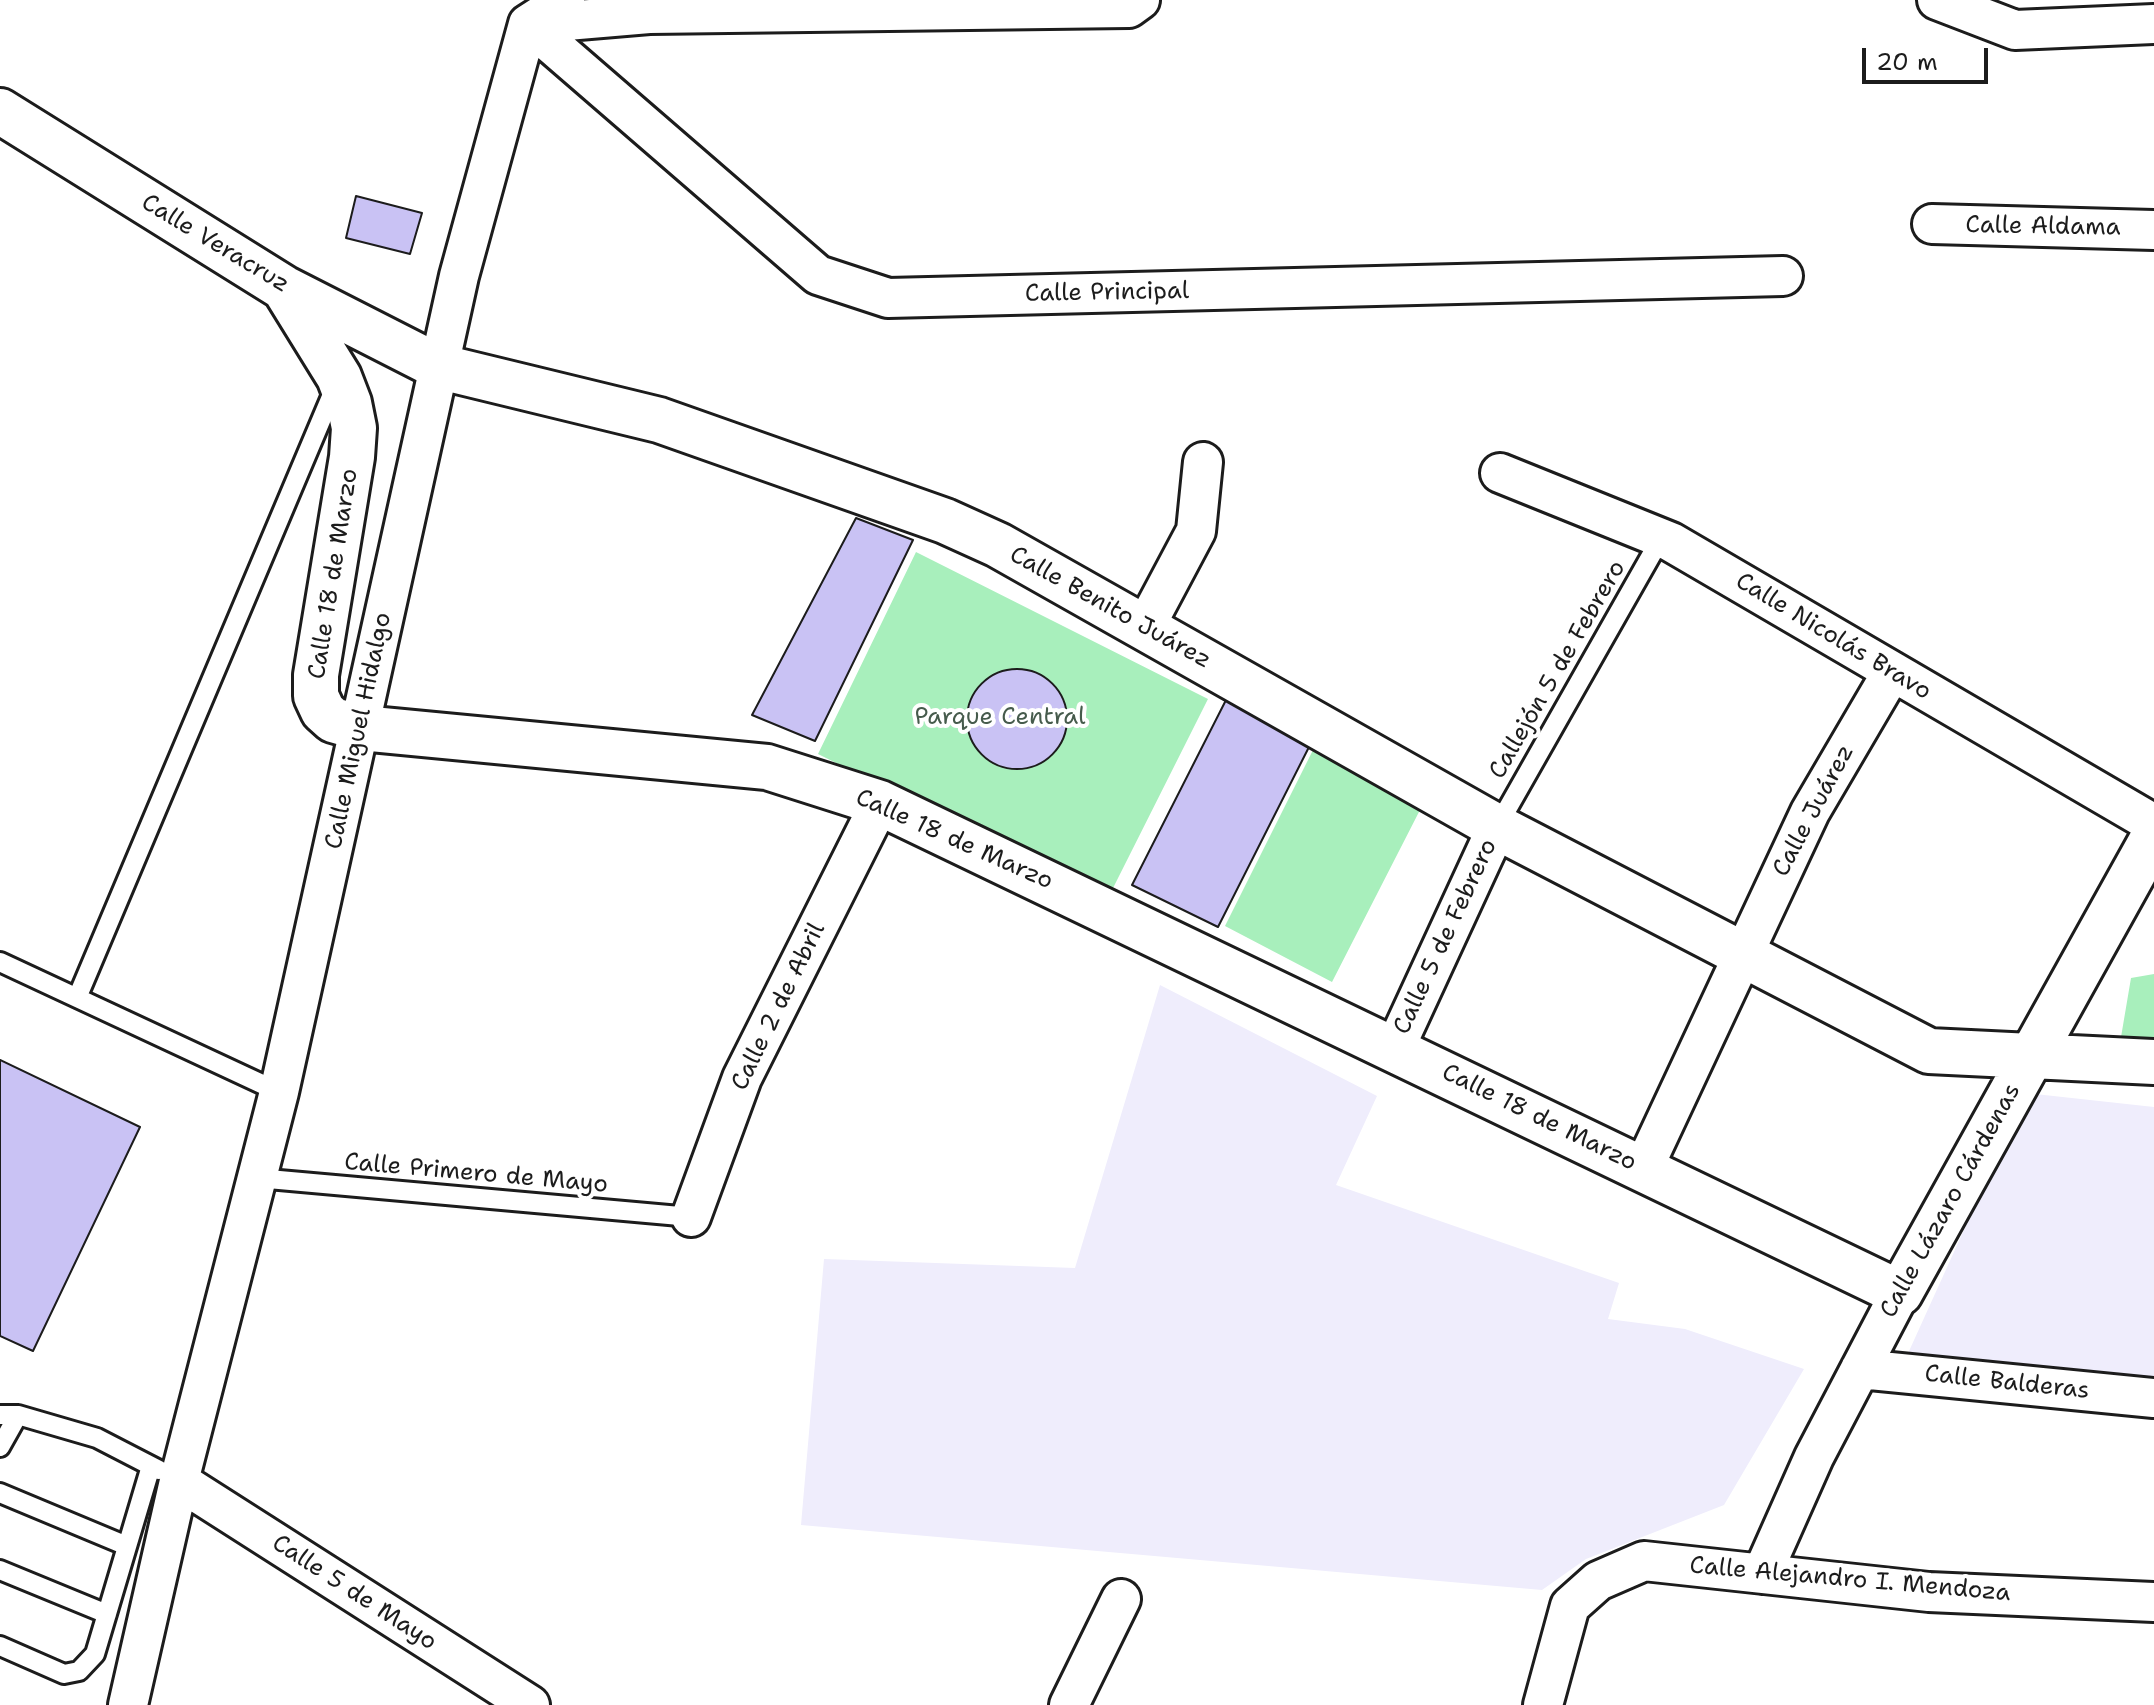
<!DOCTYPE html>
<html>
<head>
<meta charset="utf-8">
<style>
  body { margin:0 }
  #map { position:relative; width:2154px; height:1705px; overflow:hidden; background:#fff; font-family:"Shantell Sans",sans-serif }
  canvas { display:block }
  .scale { position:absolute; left:1862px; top:48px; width:126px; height:36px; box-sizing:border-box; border:4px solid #1c1c1c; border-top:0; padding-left:10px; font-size:24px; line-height:28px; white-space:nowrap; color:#1c1c1c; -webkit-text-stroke:6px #fff; paint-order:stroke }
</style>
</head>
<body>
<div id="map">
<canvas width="2154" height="1705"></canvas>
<div class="scale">20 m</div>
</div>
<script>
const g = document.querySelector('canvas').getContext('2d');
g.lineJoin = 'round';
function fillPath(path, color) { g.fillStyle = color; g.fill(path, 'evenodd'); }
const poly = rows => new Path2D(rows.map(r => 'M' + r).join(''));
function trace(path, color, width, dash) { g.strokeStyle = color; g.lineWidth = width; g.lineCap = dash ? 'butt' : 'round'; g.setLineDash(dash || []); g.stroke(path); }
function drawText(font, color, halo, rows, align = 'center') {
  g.font = font + ' "Shantell Sans",sans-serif'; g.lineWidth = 8; g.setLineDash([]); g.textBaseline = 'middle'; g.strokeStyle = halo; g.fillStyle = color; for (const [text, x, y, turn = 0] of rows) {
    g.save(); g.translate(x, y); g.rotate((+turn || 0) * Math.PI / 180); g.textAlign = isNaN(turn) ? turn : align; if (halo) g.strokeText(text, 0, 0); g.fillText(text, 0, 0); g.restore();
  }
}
fillPath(poly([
  [1160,985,1377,1096,1336,1185,1619,1283,1608,1319,1685,1329,1804,1369,1724,1505,1586,1559,1542,1590,801,1525,824,1259,1075,1268],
  [2026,1093,2154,1107,2154,1380,1905,1360]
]), '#efedfc');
fillPath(poly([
  [916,552,1208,699,1108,898,818,754],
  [1313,750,1421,808,1332,982,1225,926],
  [2154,974,2154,1040,2120,1043,2131,978]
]), '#a8efbc');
const building = poly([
  [356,196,422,213,410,254,346,238,356,196],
  [856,518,913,540,815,741,752,715,856,518],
  '967 719a50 50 0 1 1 100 0a50 50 0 1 1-100 0Z',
  [1226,700,1310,745,1218,927,1132,885,1226,700],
  [0,1060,140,1127,33,1351,0,1336,0,1060]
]);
fillPath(building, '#c9c2f4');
trace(building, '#1c1c1c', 2);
const lane = poly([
  [1497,827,1661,538],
  [0,962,279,1092],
  [77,998,336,385],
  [257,1178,691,1217],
  [0,1415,18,1415,97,1438,159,1470],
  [0,1447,18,1415],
  [0,1493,127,1546],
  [0,1570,107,1614],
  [0,1646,64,1674,79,1671,95,1654,151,1466]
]);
const street = poly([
  [1937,0,2015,30,2154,24],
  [528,24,818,275,888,298,1783,276],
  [531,24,649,14,1129,8,1140,0],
  [1932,224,2154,230],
  [1500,473,1671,542,2154,824],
  [1145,627,1196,531,1203,462],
  [1395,1048,1497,827],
  [1643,1169,1810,812,1892,672],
  [691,1217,742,1078,880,803],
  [1860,1369,2154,1398],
  [179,1481,530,1705],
  [1762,1574,1814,1457,1900,1293],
  [128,1705,179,1481,279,1092,459,276,528,24,565,0],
  [1069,1705,1121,1599],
  [1543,1705,1570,1606,1598,1581,1644,1561,1929,1592,2154,1602]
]);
const secondary = poly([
  [0,111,284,288,437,366,659,420,945,521,998,545,1497,827,1929,1051,2154,1062],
  [284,288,339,377,349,403,354,428,352,457,316,675,316,696,323,711,333,720,361,728,767,767,880,803,1900,1293,2154,836]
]);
trace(lane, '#1c1c1c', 24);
trace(street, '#1c1c1c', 44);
trace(secondary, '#1c1c1c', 50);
trace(lane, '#fff', 18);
trace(street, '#fff', 38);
trace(secondary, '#fff', 44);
drawText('24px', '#1c1c1c', '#fff', [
  ["Calle Aldama",2043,227,1],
  ["Calle Veracruz",215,244,31],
  ["Calle Principal",1107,293,-1],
  ["Calle 18 de Marzo",334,574,-81],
  ["Calle Benito Juárez",1110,608,29],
  ["Calle Nicolás Bravo",1833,637,31],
  ["Callejón 5 de Febrero",1558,670,-60],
  ["Calle Miguel Hidalgo",359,731,-78],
  ["Calle Juárez",1814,811,-62],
  ["Calle 18 de Marzo",954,840,24],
  ["Calle 5 de Febrero",1446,937,-65],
  ["Calle 2 de Abril",779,1007,-64],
  ["Calle 18 de Marzo",1539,1118,26],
  ["Calle Primero de Mayo",476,1174,5],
  ["Calle Lázaro Cárdenas",1951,1201,-61],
  ["Calle Balderas",2007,1383,6],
  ["Calle Alejandro I. Mendoza",1850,1580,5],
  ["Calle 5 de Mayo",354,1593,33]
]);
drawText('24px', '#465b4c', '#fff', [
  ["Parque Central",1000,718]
]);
</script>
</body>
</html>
